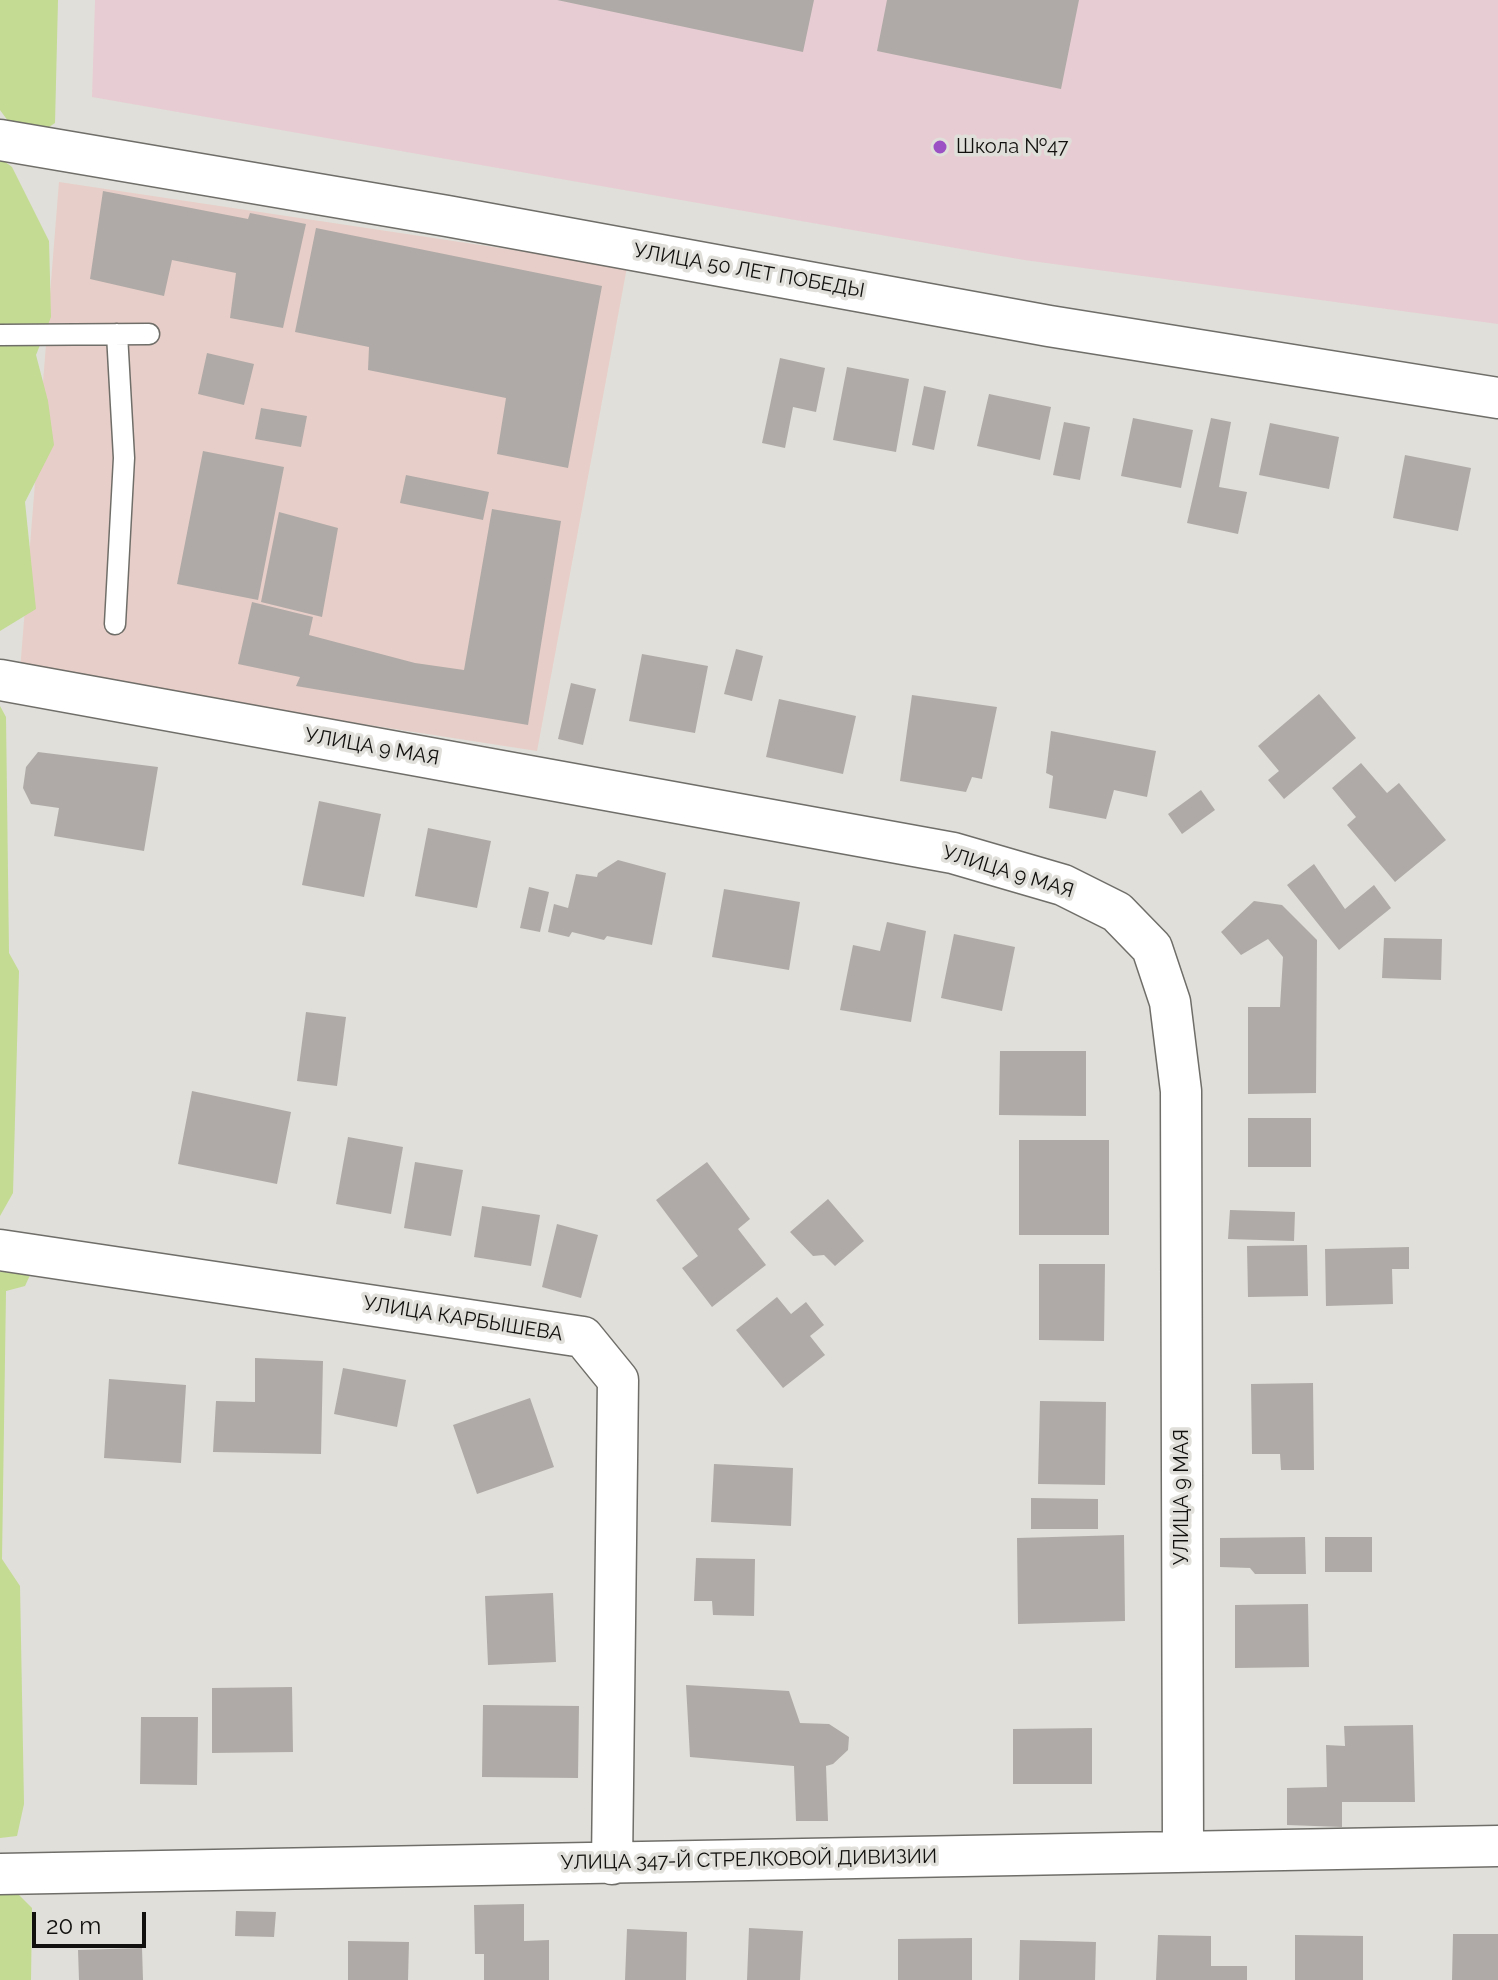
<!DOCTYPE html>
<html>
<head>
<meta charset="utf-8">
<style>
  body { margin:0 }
  #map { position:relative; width:1498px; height:1980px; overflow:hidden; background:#e0dfd9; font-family:Raleway,sans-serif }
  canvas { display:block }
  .scale { position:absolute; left:32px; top:1912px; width:114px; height:36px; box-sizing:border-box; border:4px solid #11100e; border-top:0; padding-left:10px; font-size:24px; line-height:28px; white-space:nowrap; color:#11100e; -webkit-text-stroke:6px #e0dfd9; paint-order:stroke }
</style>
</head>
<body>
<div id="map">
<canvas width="1498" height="1980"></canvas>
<div class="scale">20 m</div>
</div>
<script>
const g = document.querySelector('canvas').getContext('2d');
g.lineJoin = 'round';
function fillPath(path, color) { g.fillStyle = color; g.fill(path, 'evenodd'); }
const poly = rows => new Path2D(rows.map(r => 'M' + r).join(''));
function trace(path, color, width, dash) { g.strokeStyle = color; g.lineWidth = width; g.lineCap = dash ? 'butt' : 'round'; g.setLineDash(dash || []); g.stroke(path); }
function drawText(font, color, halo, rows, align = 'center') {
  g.font = font + ' Raleway,sans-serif'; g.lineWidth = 7; g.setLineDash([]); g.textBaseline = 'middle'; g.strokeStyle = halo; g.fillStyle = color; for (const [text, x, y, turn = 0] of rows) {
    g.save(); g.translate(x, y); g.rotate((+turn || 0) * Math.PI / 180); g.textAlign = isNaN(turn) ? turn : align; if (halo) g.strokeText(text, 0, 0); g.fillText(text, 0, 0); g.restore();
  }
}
fillPath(poly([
  [59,182,627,267,537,751,20,671]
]), '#e8cec8');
fillPath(poly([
  [95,0,1498,0,1498,324,1024,260,92,97]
]), '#e7cdd3');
fillPath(poly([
  [0,0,58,0,55,123,43,131,11,125,0,110],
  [0,158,12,167,49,241,51,317,36,355,48,401,54,445,25,502,36,609,0,631],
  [0,706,6,717,9,953,19,971,13,1193,0,1216],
  [0,1272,31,1273,25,1286,6,1291,2,1559,20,1586,24,1804,17,1836,0,1838],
  [15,1891,32,1908,31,1980,0,1980,0,1892]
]), '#c3db92');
fillPath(poly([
  [557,0,814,0,803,52],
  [887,0,1079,0,1061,89,877,51],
  [103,191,248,219,250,213,306,224,283,328,230,318,236,273,172,260,164,296,90,279],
  [316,228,602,286,568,468,497,454,506,398,368,370,369,347,295,332],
  [207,353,254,364,244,405,198,394],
  [780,358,825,368,816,412,793,407,785,448,762,443],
  [847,367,909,379,896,452,833,440],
  [924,386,946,391,934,450,912,445],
  [989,394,1051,407,1040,460,977,446],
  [261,408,307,416,301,447,255,439],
  [1133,418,1193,430,1181,488,1121,476],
  [1211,418,1231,422,1219,487,1247,492,1238,534,1187,523],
  [1064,422,1090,427,1080,480,1053,475],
  [1270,423,1339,437,1329,489,1259,475],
  [203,451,284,467,258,600,177,584],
  [1405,455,1471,468,1458,531,1393,518],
  [406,475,489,492,483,520,400,503],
  [492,509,561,521,528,725,296,686,300,677,238,664,252,602,313,617,309,635,415,663,464,670],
  [279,512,338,528,322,617,261,602],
  [736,649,763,656,752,701,724,694],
  [642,654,708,666,695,733,629,721],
  [571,683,596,689,583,745,558,739],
  [1319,694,1356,738,1284,799,1268,780,1279,771,1258,746],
  [912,695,997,707,982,779,972,777,966,792,900,781],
  [779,699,856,716,843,774,766,757],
  [1051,731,1156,751,1147,797,1114,790,1106,819,1049,808,1053,776,1046,773],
  [38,752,158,767,144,851,54,836,59,808,31,804,23,788,26,767],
  [1361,763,1387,793,1399,783,1446,840,1395,882,1347,825,1356,817,1332,788],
  [1201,790,1215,810,1182,834,1168,814],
  [319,801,381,814,364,897,302,885],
  [428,828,491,841,477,908,415,896],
  [618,860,666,873,652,945,607,936,604,940,572,932,569,937,548,932,554,904,568,908,576,874,597,877,598,873],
  [1314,864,1345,909,1374,885,1391,908,1339,950,1287,885],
  [529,887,549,892,540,932,520,928],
  [724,889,800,902,789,970,712,957],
  [1254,901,1282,905,1317,940,1316,1093,1248,1094,1248,1007,1280,1007,1283,957,1268,939,1241,955,1221,932],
  [887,922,926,931,911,1022,840,1010,853,945,880,951],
  [954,934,1015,947,1002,1011,941,998],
  [1384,938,1442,939,1441,980,1382,978],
  [306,1012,346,1017,337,1086,297,1081],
  [1000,1051,1086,1051,1086,1116,999,1115],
  [192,1091,291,1112,277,1184,178,1164],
  [1248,1118,1311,1118,1311,1167,1248,1167],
  [348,1137,403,1147,391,1214,336,1204],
  [1019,1140,1109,1140,1109,1235,1019,1235],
  [415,1162,463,1170,451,1236,404,1228],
  [707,1162,750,1219,738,1229,766,1265,712,1307,682,1268,698,1256,656,1200],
  [828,1199,864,1241,835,1266,824,1255,813,1256,790,1232],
  [482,1206,540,1215,531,1266,474,1257],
  [1230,1210,1295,1212,1294,1241,1228,1239],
  [557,1224,598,1235,581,1298,542,1287],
  [1307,1245,1308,1296,1248,1297,1247,1246],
  [1409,1247,1409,1269,1392,1269,1393,1304,1326,1306,1325,1249],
  [1039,1264,1105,1264,1104,1341,1039,1340],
  [777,1297,791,1314,806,1302,824,1325,810,1336,825,1355,783,1388,736,1330],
  [255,1358,323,1361,321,1454,213,1452,216,1401,255,1402],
  [343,1368,406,1380,397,1427,334,1414],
  [109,1379,186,1385,181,1463,104,1458],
  [1313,1383,1314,1470,1281,1470,1280,1454,1252,1454,1251,1384],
  [530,1398,554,1467,477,1494,453,1425],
  [1040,1401,1106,1402,1105,1485,1038,1484],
  [714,1464,793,1468,791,1526,711,1522],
  [1031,1498,1098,1499,1098,1529,1031,1529],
  [1124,1535,1125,1621,1018,1624,1017,1538],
  [1305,1537,1306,1574,1255,1574,1250,1568,1220,1567,1220,1538],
  [1325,1537,1372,1537,1372,1572,1325,1572],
  [696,1558,755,1559,754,1616,713,1615,712,1601,694,1601],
  [553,1593,556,1662,488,1665,485,1596],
  [1308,1604,1309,1667,1235,1668,1235,1605],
  [686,1685,789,1691,800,1723,829,1724,849,1737,848,1750,833,1764,826,1766,828,1821,796,1821,794,1766,690,1757],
  [292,1687,293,1752,212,1753,212,1688],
  [483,1705,579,1706,578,1778,482,1777],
  [141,1717,198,1717,197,1785,140,1784],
  [1413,1725,1415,1802,1342,1802,1342,1827,1287,1825,1287,1788,1327,1787,1326,1745,1345,1746,1344,1726],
  [1092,1728,1092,1784,1013,1784,1013,1729],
  [524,1904,524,1941,549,1940,549,1980,484,1980,484,1954,475,1954,474,1905],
  [236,1911,276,1912,274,1937,235,1936],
  [749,1928,803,1931,800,1980,747,1980],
  [627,1929,687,1932,686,1980,625,1980],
  [1453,1934,1498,1934,1498,1980,1452,1980],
  [1158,1935,1211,1936,1211,1966,1247,1966,1247,1980,1156,1980],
  [1295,1935,1363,1936,1363,1980,1295,1980],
  [972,1938,972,1980,898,1980,898,1939],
  [1020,1940,1096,1942,1095,1980,1019,1980],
  [348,1941,409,1942,408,1980,348,1980],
  [142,1948,143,1980,79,1980,78,1950]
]), '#afaaa7');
const lane = poly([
  [0,335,149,334],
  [115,624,124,458,117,334]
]);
const street = poly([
  [0,140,447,216,1049,326,1498,398],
  [0,680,953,853,1063,885,1117,912,1152,948,1170,1002,1181,1091,1183,1851],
  [0,1250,583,1337,618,1380,612,1864],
  [0,1874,1498,1846]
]);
trace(lane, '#706e69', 23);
trace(street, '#706e69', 43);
trace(lane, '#fff', 20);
trace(street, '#fff', 40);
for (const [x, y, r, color] of [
  [940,147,8,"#9b51c4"]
]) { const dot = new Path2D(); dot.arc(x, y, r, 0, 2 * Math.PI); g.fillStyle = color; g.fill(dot); trace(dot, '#e0dfd9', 3); }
drawText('20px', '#11100e', '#e0dfd9', [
  ["Школа №47",956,147]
], 'left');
drawText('20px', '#11100e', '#e0dfd9', [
  ["УЛИЦА 50 ЛЕТ ПОБЕДЫ",749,271,10],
  ["УЛИЦА 9 МАЯ",372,747,10],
  ["УЛИЦА 9 МАЯ",1008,872,17],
  ["УЛИЦА КАРБЫШЕВА",463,1319,9],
  ["УЛИЦА 9 МАЯ",1182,1497,-90],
  ["УЛИЦА 347-Й СТРЕЛКОВОЙ ДИВИЗИИ",749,1860,-1]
]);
</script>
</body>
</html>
